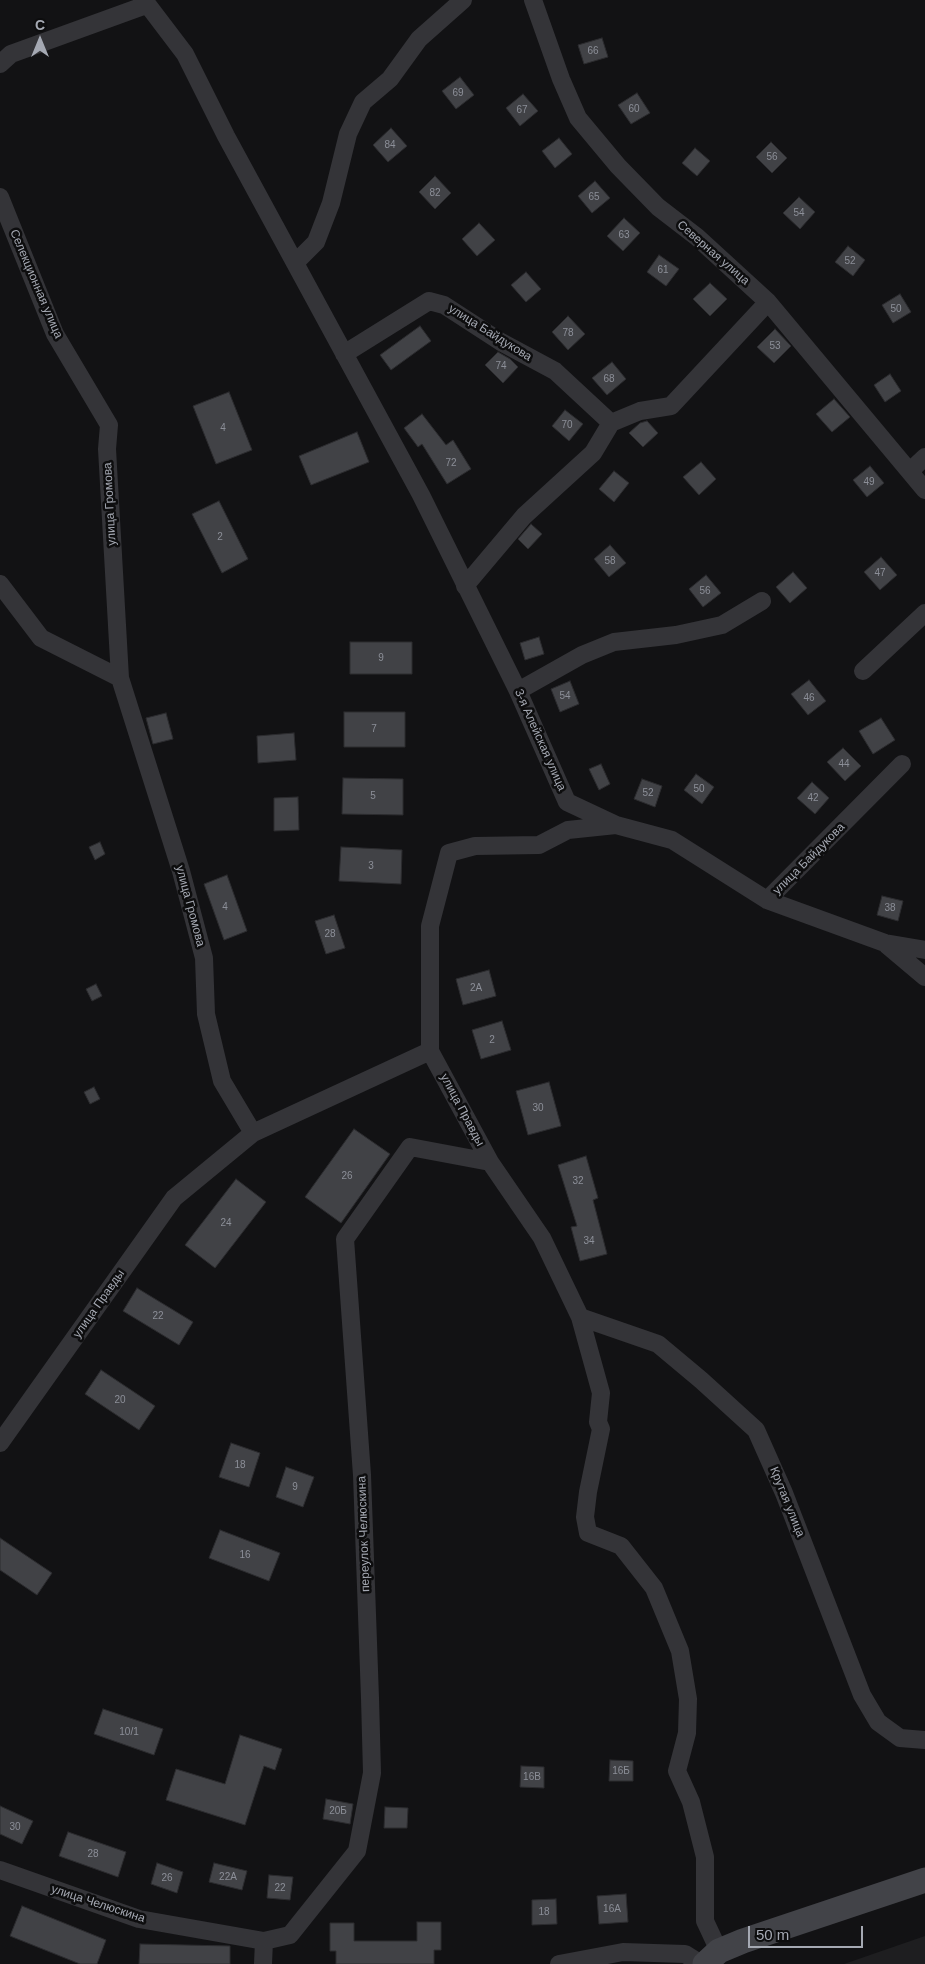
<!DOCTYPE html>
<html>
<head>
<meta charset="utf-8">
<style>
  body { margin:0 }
  #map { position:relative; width:925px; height:1964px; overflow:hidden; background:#121214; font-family:Arial,sans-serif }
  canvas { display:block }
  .north { position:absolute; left:15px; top:15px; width:50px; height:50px; -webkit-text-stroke:4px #0d0d0e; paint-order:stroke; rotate:0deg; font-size:14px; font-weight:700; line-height:20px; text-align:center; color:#a5a9b3 }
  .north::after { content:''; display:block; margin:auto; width:18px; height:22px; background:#a5a9b3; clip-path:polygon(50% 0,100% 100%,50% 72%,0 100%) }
  .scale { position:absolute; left:748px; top:1926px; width:115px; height:22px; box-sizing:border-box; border:2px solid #a5a9b3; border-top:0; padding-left:6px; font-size:15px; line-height:18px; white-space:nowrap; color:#a5a9b3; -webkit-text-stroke:4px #0d0d0e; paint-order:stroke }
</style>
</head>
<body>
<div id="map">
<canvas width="925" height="1964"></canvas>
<div class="north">С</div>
<div class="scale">50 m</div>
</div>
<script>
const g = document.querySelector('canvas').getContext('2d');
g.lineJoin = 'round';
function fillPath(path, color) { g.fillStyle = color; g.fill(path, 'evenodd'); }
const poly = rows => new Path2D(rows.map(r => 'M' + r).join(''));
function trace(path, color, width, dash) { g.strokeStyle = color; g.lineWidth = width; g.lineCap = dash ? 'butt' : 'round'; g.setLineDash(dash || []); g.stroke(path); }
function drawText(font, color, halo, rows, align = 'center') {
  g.font = font + ' Arial,sans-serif'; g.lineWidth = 5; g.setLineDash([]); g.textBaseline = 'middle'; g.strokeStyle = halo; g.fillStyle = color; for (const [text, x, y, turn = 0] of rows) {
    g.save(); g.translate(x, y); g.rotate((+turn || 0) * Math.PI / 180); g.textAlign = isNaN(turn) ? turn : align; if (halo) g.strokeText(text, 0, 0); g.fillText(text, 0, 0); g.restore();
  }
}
fillPath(poly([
  [925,1936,925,1964,844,1964]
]), '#1e1e20');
const building = poly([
  [602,38,608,57,584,64,578,45,602,38],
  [460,77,474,95,456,109,442,91,460,77],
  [637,93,650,113,631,124,618,105,637,93],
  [523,94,538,111,520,126,506,108,523,94],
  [391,128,407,146,388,162,373,145,391,128],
  [559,138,572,154,555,168,542,151,559,138],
  [771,142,787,158,772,173,756,157,771,142],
  [695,148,710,161,697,176,682,163,695,148],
  [435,176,451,193,435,209,419,192,435,176],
  [595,181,610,198,592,213,578,196,595,181],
  [799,197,815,212,800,229,783,213,799,197],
  [624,218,640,233,623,251,607,236,624,218],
  [479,223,495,240,477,256,462,239,479,223],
  [848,246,865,260,853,276,835,262,848,246],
  [659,255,679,269,666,286,647,272,659,255],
  [526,272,541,289,526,302,511,285,526,272],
  [710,283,727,299,710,316,693,299,710,283],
  [900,294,911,312,893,323,882,305,900,294],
  [568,316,585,334,568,350,552,332,568,316],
  [420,326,431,341,391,370,380,355,420,326],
  [775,329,791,346,774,363,757,347,775,329],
  [498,352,510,359,518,367,503,383,485,365,498,352],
  [612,362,626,379,607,395,592,378,612,362],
  [890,374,901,391,885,402,874,385,890,374],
  [229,392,252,450,216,464,193,406,229,392],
  [834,399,850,417,832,432,816,414,834,399],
  [565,410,583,424,569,441,552,426,565,410],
  [422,414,446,445,453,440,471,469,447,484,422,444,418,447,404,428,422,414],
  [647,421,658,433,643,447,629,433,640,423,647,421],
  [357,432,369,462,311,485,299,456,357,432],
  [701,462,716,479,699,495,683,477,701,462],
  [870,466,884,483,867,497,853,480,870,466],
  [614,471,629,483,614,502,599,489,614,471],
  [219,501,248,559,222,573,192,514,219,501],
  [531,524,542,534,528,549,518,539,531,524],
  [610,545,626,563,609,577,594,559,610,545],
  [881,557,897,575,880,590,864,572,881,557],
  [793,572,807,588,790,603,776,587,793,572],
  [706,575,721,593,703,607,689,589,706,575],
  [539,637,544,654,525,660,520,643,539,637],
  [350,642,412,642,412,674,350,674,350,642],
  [809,680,826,701,808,715,791,694,809,680],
  [570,681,579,704,560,712,551,689,570,681],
  [344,712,405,712,405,747,344,747,344,712],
  [166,713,173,739,153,744,146,718,166,713],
  [881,718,895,740,873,754,859,731,881,718],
  [294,733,296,760,258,763,257,736,294,733],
  [843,748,861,766,845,781,827,762,843,748],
  [601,764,610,784,599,790,589,769,601,764],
  [696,774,714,787,702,804,684,790,696,774],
  [343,778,403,779,403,815,342,814,343,778],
  [642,779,662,786,655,807,634,799,642,779],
  [812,782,829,798,815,814,797,798,812,782],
  [298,797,299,830,274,831,274,798,298,797],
  [100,842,105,854,95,860,89,847,100,842],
  [341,847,402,850,401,884,339,881,341,847],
  [227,875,247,931,224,940,204,884,227,875],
  [882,896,903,901,898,921,877,915,882,896],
  [334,915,345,948,326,954,315,921,334,915],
  [489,970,496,996,463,1005,456,979,489,970],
  [96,984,102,996,92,1001,86,989,96,984],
  [502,1021,511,1050,481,1059,472,1030,502,1021],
  [549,1082,561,1126,528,1135,516,1091,549,1082],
  [94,1087,100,1099,90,1104,84,1092,94,1087],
  [354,1129,390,1154,341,1223,305,1197,354,1129],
  [586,1156,598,1198,593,1200,607,1254,580,1261,571,1227,577,1226,558,1165,586,1156],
  [236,1179,266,1202,215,1268,185,1245,236,1179],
  [137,1288,193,1322,179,1345,123,1311,137,1288],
  [101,1370,155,1406,139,1430,85,1394,101,1370],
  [231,1443,260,1453,249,1487,219,1477,231,1443],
  [286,1467,314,1477,303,1507,276,1497,286,1467],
  [220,1530,280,1553,269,1581,209,1558,220,1530],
  [0,1538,52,1573,37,1595,0,1570,0,1538],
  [103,1709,163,1729,154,1755,94,1734,103,1709],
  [240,1735,282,1749,275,1770,264,1766,245,1825,166,1800,176,1769,225,1784,240,1735],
  [610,1760,633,1761,633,1781,609,1781,610,1760],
  [521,1766,544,1767,544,1788,520,1787,521,1766],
  [326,1799,353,1804,350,1824,323,1819,326,1799],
  [0,1806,33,1821,22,1844,0,1834,0,1806],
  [385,1807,408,1808,407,1828,384,1828,385,1807],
  [68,1832,126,1852,118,1877,59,1856,68,1832],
  [157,1863,183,1872,177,1893,151,1884,157,1863],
  [214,1863,247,1871,242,1890,209,1882,214,1863],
  [269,1875,293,1877,290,1900,267,1898,269,1875],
  [626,1894,628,1922,599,1924,597,1896,626,1894],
  [556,1899,557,1924,532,1925,532,1900,556,1899],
  [22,1906,106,1940,97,1964,80,1964,10,1936,22,1906],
  [417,1922,441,1922,441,1950,434,1950,434,1964,336,1964,336,1951,330,1951,330,1923,354,1923,354,1941,417,1941,417,1922],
  [140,1944,230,1946,230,1964,139,1964,140,1944]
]);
fillPath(building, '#414246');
trace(building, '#2c2c2f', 1);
trace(poly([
  [144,0,185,54,226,136,421,495,518,691,567,802,616,825,568,830,539,845,475,846,449,853,430,926,430,1051,490,1162,542,1238,580,1317,601,1393,598,1422,601,1429,588,1492,585,1517,588,1533,621,1546,654,1588,680,1651,688,1699,687,1733,677,1771,691,1802,705,1857,705,1921,719,1951],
  [533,0,561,79,578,118,618,166,658,207,697,237,768,302,925,490],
  [0,64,11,54,146,5],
  [0,197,55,334,109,425,107,449,120,678],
  [295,263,316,242,331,203,348,134,363,102,390,79,419,39,463,0],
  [344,354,429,301,444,305,501,342,555,371,611,423],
  [910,471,925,457],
  [0,584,41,638,120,678,181,871,204,958,206,1014,222,1081,253,1133],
  [465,586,524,516,593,453,611,423,640,411,671,406,768,302],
  [863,671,925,613],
  [518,691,582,655,614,642,676,635,722,625,762,601],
  [616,825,672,840,767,900,885,943,925,950],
  [767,900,902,764],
  [887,945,925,977],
  [580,1317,658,1344,701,1380,756,1430,784,1493,862,1695,878,1722,900,1738,925,1740],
  [0,1443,174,1198,253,1133,430,1051],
  [0,1870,139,1919,264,1941,290,1935,357,1851,372,1773,370,1698,362,1475,345,1239,410,1147,490,1162],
  [263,1964,264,1941],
  [559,1964,623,1952,685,1954,701,1964]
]), '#343438', 18);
trace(poly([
  [705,1964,719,1951,743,1941,925,1880]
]), '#424348', 25);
drawText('10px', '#8c8f98', null, [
  ["66",593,51],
  ["69",458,93],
  ["60",634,109],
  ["67",522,110],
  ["84",390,145],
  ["56",772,157],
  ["82",435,193],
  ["65",594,197],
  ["54",799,213],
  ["63",624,235],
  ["52",850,261],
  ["61",663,270],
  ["50",896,309],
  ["78",568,333],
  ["53",775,346],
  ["74",501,366],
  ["68",609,379],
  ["70",567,425],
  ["4",223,428],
  ["72",451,463],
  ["49",869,482],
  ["2",220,537],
  ["58",610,561],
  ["47",880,573],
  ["56",705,591],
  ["9",381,658],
  ["54",565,696],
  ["46",809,698],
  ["7",374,729],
  ["44",844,764],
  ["50",699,789],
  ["52",648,793],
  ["5",373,796],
  ["42",813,798],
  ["3",371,866],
  ["4",225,907],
  ["38",890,908],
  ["28",330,934],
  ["2А",476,988],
  ["2",492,1040],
  ["30",538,1108],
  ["26",347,1176],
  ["32",578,1181],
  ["24",226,1223],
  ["34",589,1241],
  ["22",158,1316],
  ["20",120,1400],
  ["18",240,1465],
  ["9",295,1487],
  ["16",245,1555],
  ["10/1",129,1732],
  ["16Б",621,1771],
  ["16В",532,1777],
  ["20Б",338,1811],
  ["30",15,1827],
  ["28",93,1854],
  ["22А",228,1877],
  ["26",167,1878],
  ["22",280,1888],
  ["16А",612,1909],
  ["18",544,1912]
]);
drawText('12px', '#a5a9b3', '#0d0d0e', [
  ["Северная улица",713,253,41],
  ["Селекционная улица",36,284,67],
  ["улица Байдукова",490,333,32],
  ["улица Громова",110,504,-93],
  ["3-я Алейская улица",540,740,66],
  ["улица Байдукова",809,859,-45],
  ["улица Громова",190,906,75],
  ["улица Правды",462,1110,62],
  ["улица Правды",99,1304,-55],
  ["Крутая улица",787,1502,68],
  ["переулок Челюскина",364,1534,-92],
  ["улица Челюскина",98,1904,18]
]);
</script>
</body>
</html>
